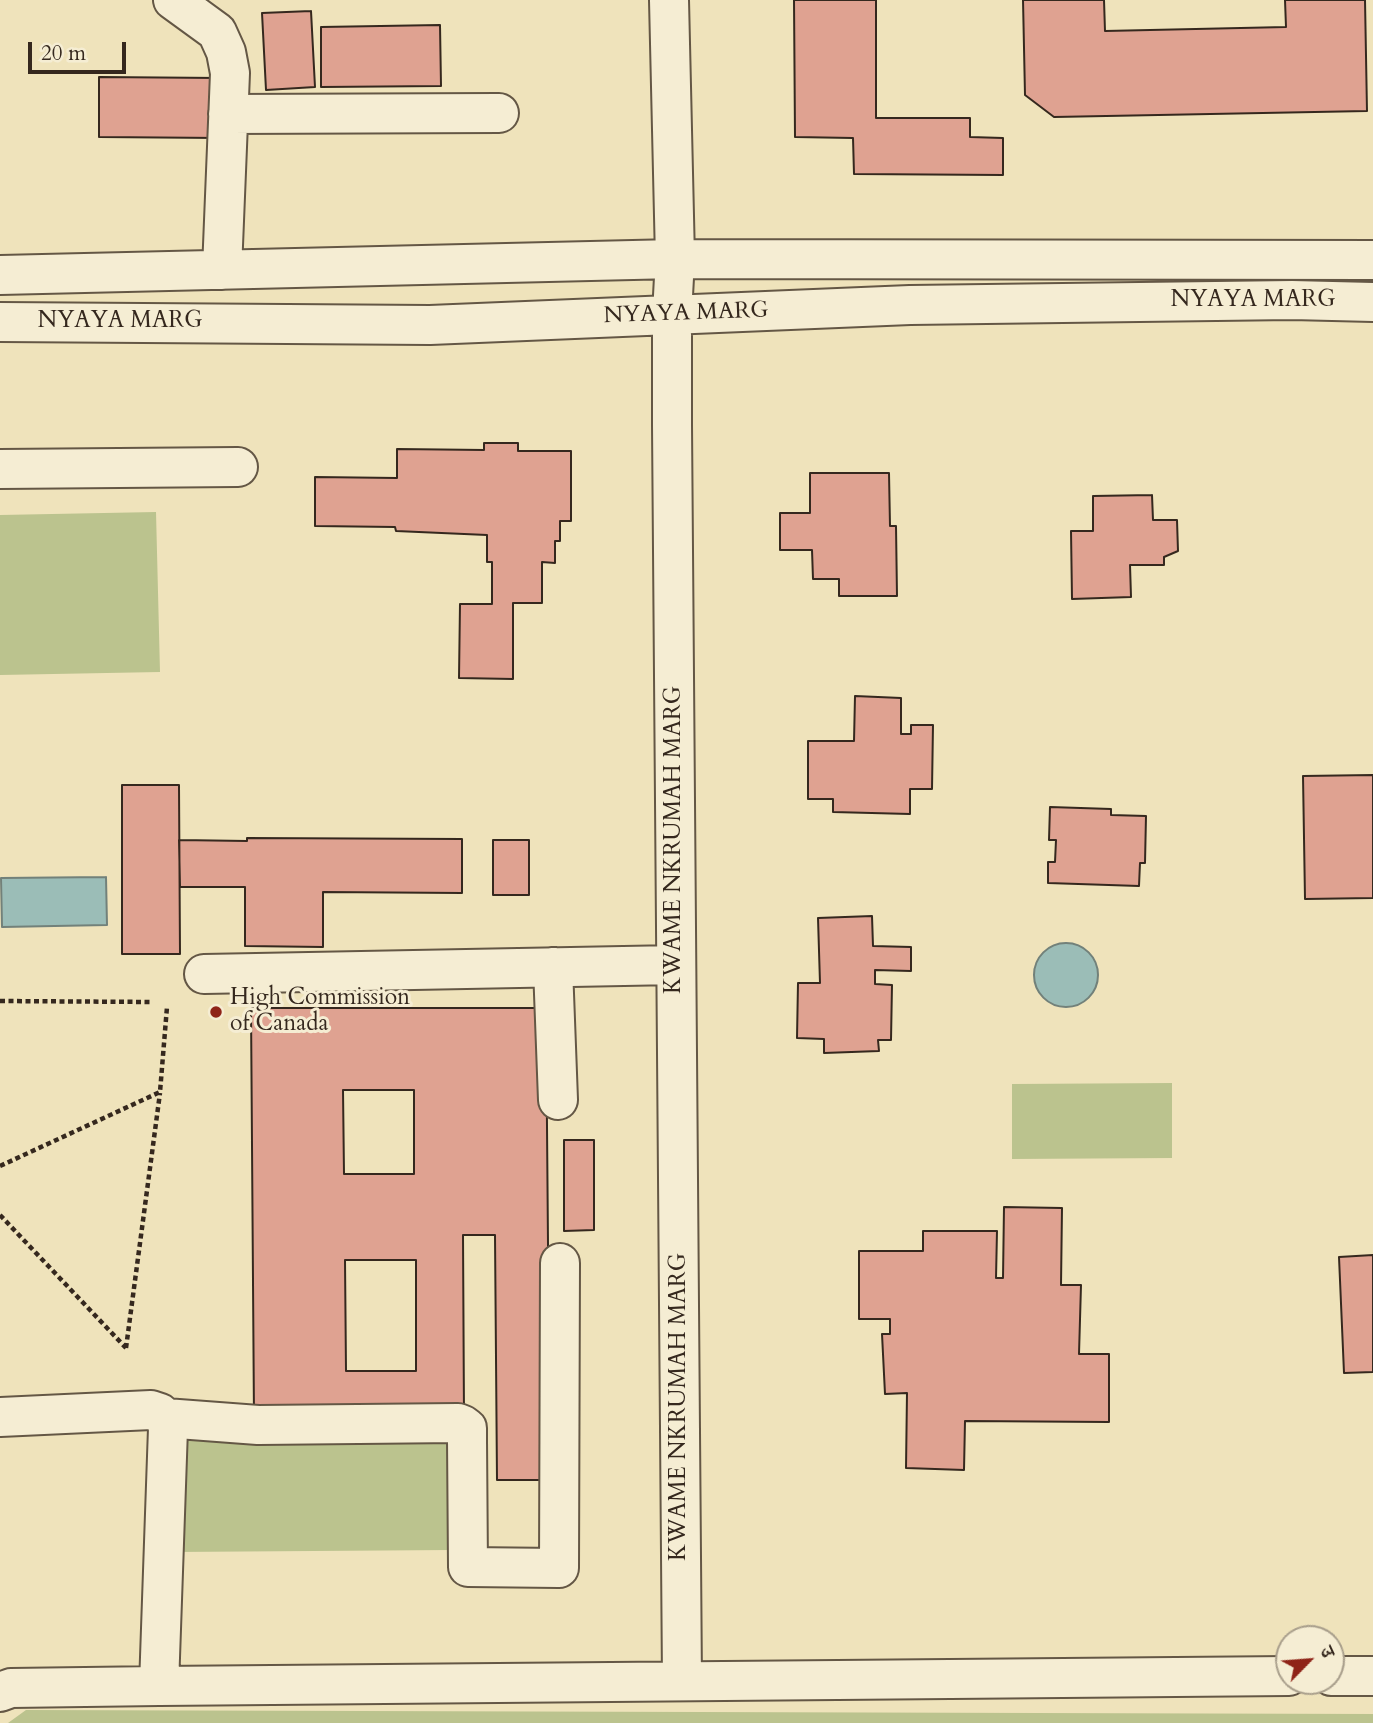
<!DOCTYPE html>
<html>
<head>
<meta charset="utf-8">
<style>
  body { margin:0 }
  #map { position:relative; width:1373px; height:1723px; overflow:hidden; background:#efe3bb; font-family:Cardo,"Noto Serif Devanagari",serif }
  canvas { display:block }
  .north { position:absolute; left:1275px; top:1625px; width:70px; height:70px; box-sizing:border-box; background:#f5edd3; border:2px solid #a89e8b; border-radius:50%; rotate:65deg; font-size:19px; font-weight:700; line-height:28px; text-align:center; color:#35281e }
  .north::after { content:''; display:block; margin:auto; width:24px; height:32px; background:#8f2418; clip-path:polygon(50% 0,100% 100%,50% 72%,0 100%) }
  .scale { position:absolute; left:28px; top:42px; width:98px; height:32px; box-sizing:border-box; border:4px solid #35281e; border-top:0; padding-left:9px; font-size:21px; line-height:24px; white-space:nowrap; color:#35281e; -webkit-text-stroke:5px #f5edd3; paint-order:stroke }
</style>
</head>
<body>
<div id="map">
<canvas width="1373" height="1723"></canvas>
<div class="north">उ</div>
<div class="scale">20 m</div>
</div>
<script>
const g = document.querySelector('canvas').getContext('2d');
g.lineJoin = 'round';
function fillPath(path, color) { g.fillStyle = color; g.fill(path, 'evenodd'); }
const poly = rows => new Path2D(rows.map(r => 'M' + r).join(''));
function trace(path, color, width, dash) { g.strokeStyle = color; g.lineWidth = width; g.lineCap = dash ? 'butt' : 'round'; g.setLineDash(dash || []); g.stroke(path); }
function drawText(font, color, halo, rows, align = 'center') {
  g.font = font + ' Cardo,serif'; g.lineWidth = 6; g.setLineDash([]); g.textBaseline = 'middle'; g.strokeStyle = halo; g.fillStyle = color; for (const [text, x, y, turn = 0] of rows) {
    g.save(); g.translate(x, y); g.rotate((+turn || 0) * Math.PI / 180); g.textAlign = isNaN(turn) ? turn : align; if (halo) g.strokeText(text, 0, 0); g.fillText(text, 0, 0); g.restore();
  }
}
fillPath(poly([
  [156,512,160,672,0,675,0,515],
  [1172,1083,1172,1158,1012,1159,1012,1084],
  [450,1434,451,1550,175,1552,174,1436],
  [26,1710,1373,1714,1373,1723,8,1723]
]), '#bbc38e');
const water = poly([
  [106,877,107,925,2,927,1,878,106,877],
  '1034 975a32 32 0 1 1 64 0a32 32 0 1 1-64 0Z'
]);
fillPath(water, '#9bbdb7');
trace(water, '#72817a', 2);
const building = poly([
  [794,0,876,0,876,118,970,118,970,137,1003,138,1003,175,854,174,853,138,795,137,794,0],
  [1023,0,1104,0,1105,31,1286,27,1285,0,1365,0,1367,111,1054,117,1025,95,1023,0],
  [311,11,315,87,266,90,262,13,311,11],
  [440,25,441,86,321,87,321,27,440,25],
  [99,77,220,78,220,138,99,137,99,77],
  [484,443,518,443,518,451,571,451,571,521,560,521,560,541,555,541,555,563,542,562,542,603,513,603,513,679,459,678,460,604,492,604,492,562,487,562,487,535,396,531,395,527,315,526,315,477,397,478,397,449,484,450,484,443],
  [810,473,889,473,890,526,896,526,897,596,839,596,839,579,813,579,812,550,780,550,780,513,810,513,810,473],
  [1152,495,1153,520,1177,520,1178,551,1164,557,1164,565,1130,565,1131,597,1072,599,1071,531,1093,531,1093,496,1152,495],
  [855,696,901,698,901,734,911,734,911,725,933,725,932,789,910,789,910,814,833,812,833,799,808,799,808,741,854,741,855,696],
  [1373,775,1373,898,1305,899,1303,776,1373,775],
  [122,785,179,785,180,954,122,954,122,785],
  [1050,807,1111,809,1111,815,1146,816,1145,863,1140,863,1139,886,1048,883,1048,862,1055,862,1056,840,1049,840,1050,807],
  [247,838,462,839,462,893,323,892,323,947,245,946,245,887,180,887,179,840,247,841,247,838],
  [493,840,529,840,529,895,493,895,493,840],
  [872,916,873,946,911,947,911,971,875,970,875,984,892,985,891,1040,878,1040,879,1051,824,1053,824,1039,797,1038,798,983,820,983,818,918,872,916],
  [251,1008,546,1008,550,1480,497,1480,495,1235,463,1235,464,1417,254,1418,251,1008],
  [343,1090,414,1090,414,1174,344,1174,343,1090],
  [345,1260,416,1260,416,1371,346,1371,345,1260],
  [564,1140,594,1140,594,1230,564,1231,564,1140],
  [1004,1207,1062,1208,1061,1285,1081,1285,1079,1354,1109,1354,1109,1422,965,1421,964,1470,906,1468,907,1393,885,1394,882,1334,890,1334,890,1319,859,1319,859,1251,923,1251,923,1231,997,1231,996,1278,1003,1278,1004,1207],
  [1373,1255,1373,1372,1344,1373,1339,1257,1373,1255]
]);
fillPath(building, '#dfa291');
trace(building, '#35281e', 2);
const minor = poly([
  [173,0,217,32,226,52,230,73,222,270],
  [669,0,675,259,672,314,672,425,682,1680],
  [228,114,499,113],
  [0,275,675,259,1373,260],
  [0,322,430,325,910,305,1292,300,1373,302],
  [0,469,238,467],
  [553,967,558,1100],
  [204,974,676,965],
  [0,1417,151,1410,160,1413,165,1418,168,1428,159,1686],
  [165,1418,258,1425,458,1423,463,1425,467,1428,467,1440,468,1567,559,1568,560,1263],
  [1331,1676,1373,1676],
  [0,1692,11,1688,159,1686,1289,1676]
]);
trace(minor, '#645745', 42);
trace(poly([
  [0,1001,153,1002],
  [0,1166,160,1092,167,1007],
  [0,1215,126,1348],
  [126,1348,160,1093]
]), '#35281e', 4.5, [5, 3.5]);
trace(minor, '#f5edd3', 38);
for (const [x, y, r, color] of [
  [216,1012,7,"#8f2418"]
]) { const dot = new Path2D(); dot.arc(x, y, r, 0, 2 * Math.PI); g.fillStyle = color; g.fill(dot); trace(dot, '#f5edd3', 2.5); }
drawText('23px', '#35281e', '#f5edd3', [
  ["NYAYA MARG",1253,301],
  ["NYAYA MARG",686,314,-2],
  ["NYAYA MARG",120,322],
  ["KWAME NKRUMAH MARG",675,840,-90],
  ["KWAME NKRUMAH MARG",680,1407,-90]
]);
drawText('23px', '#35281e', '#f5edd3', [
  ["High Commission",230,999],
  ["of Canada",230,1025]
], 'left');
</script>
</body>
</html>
